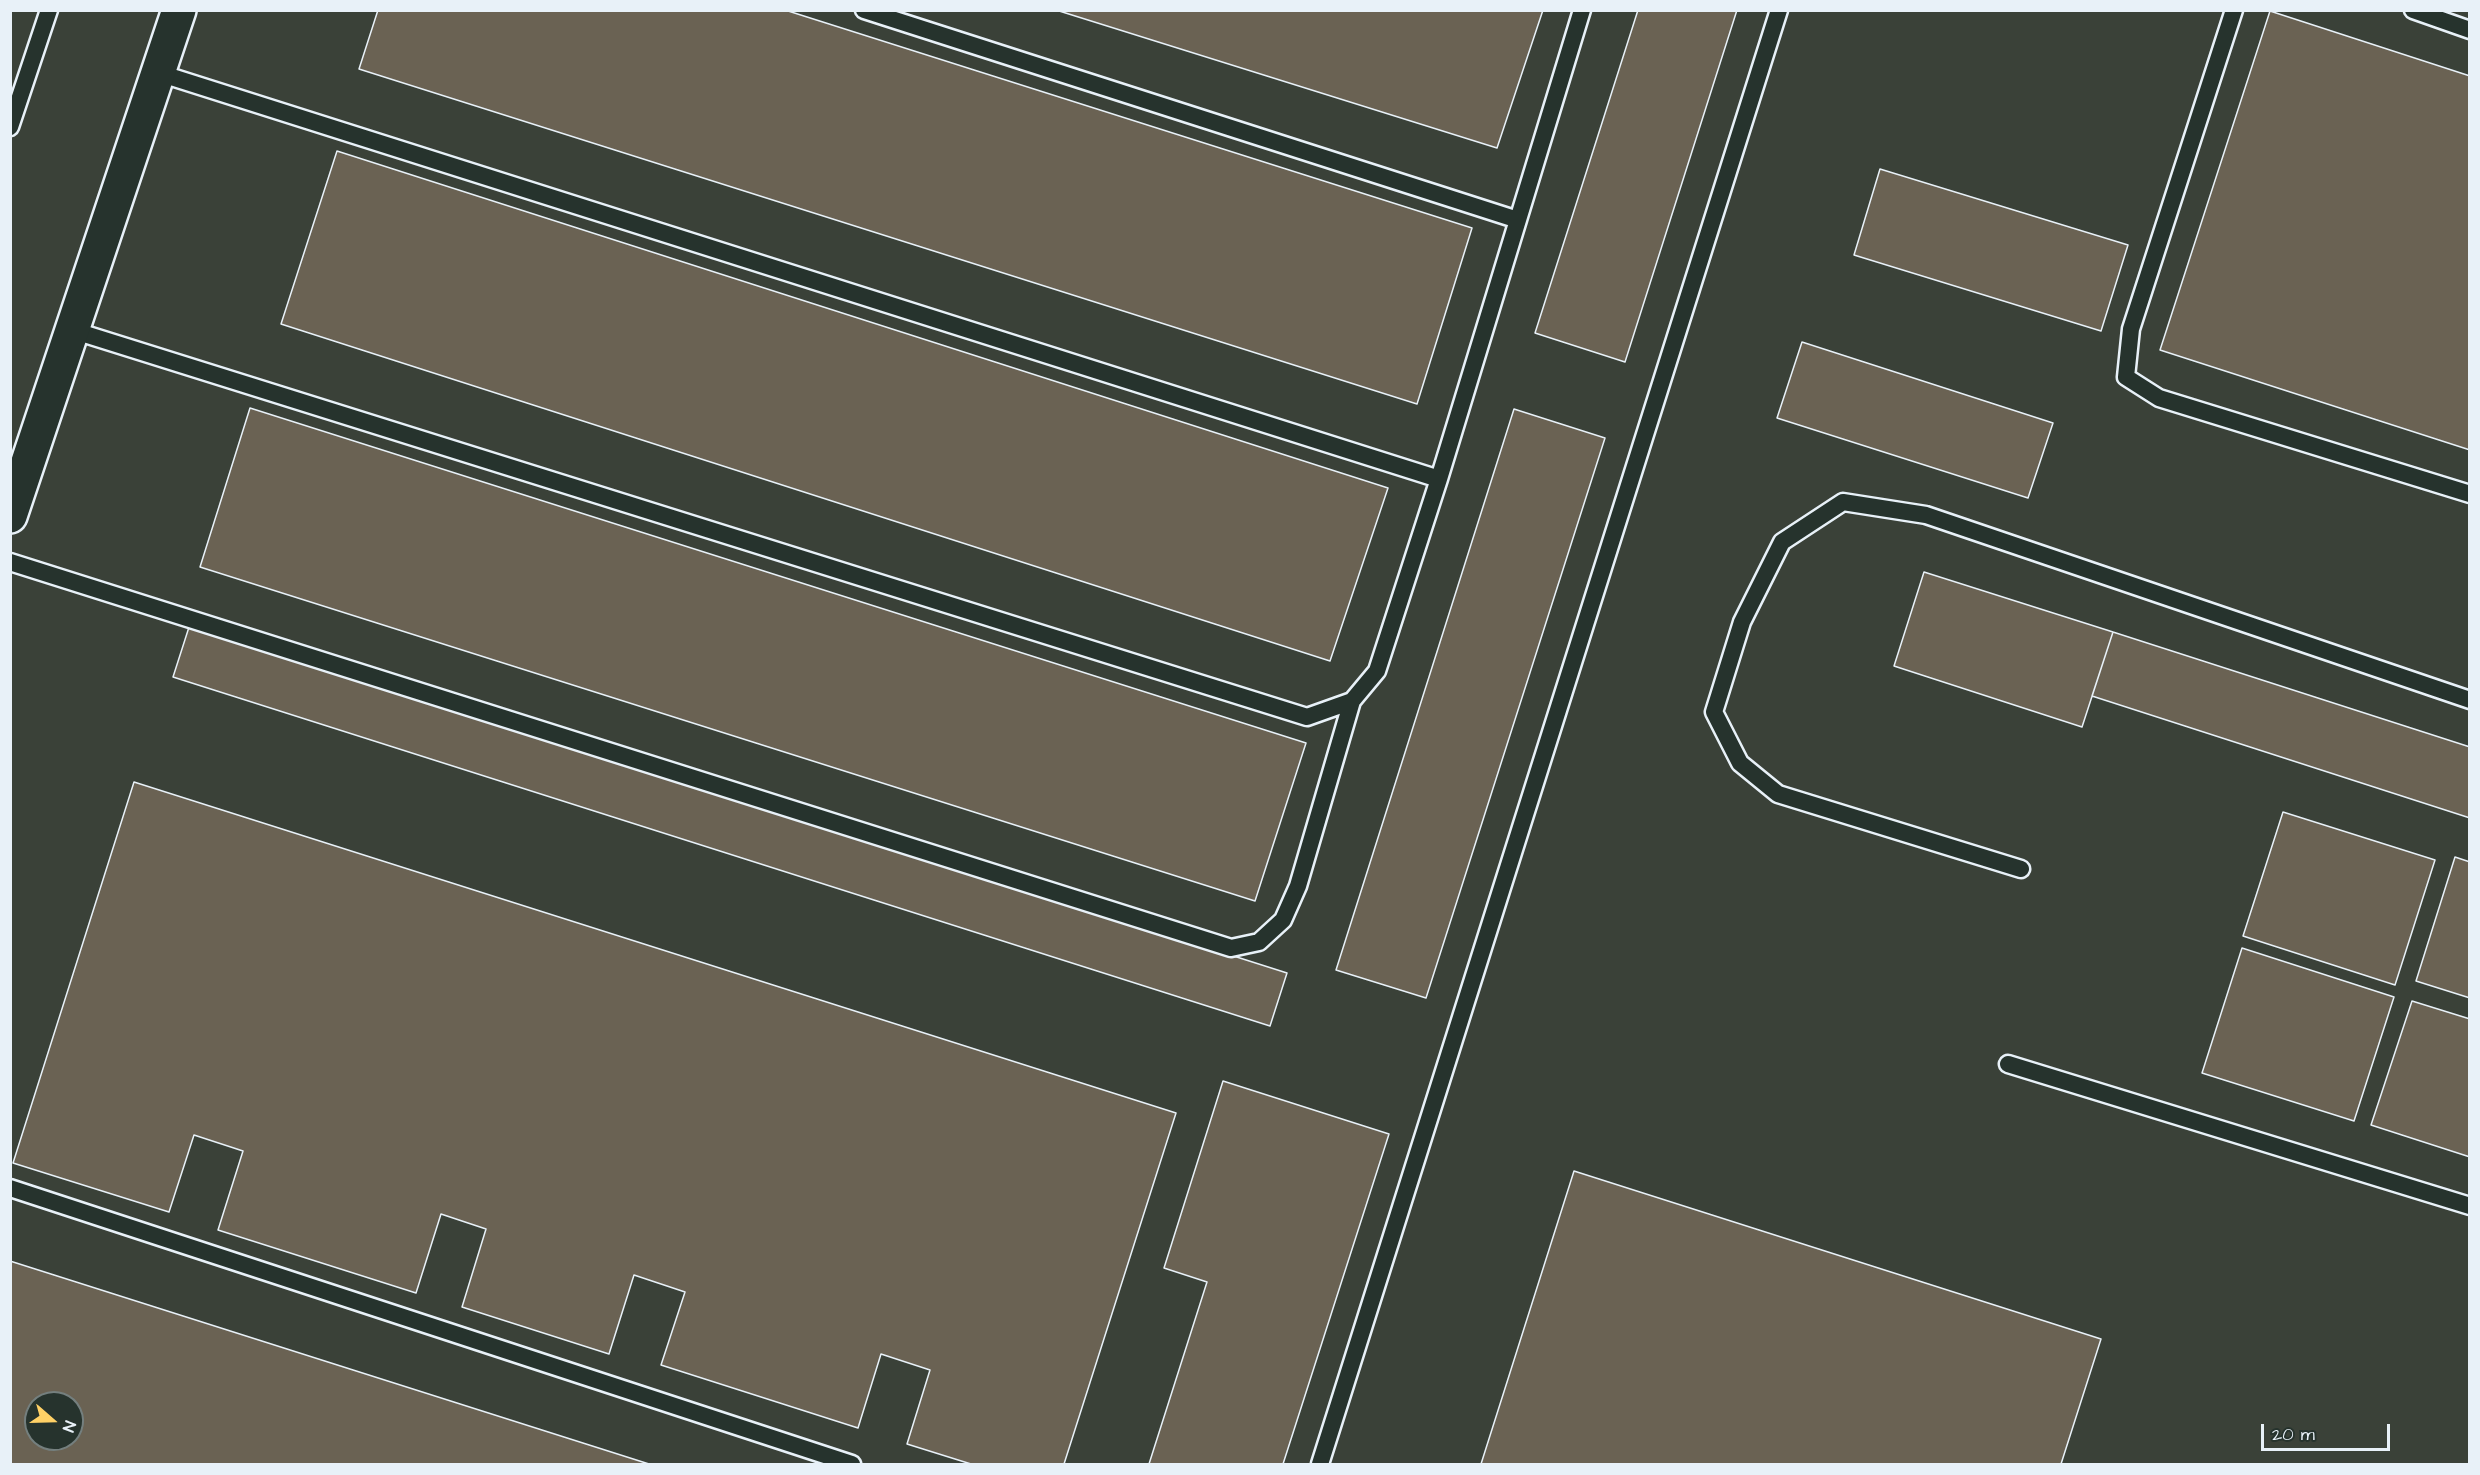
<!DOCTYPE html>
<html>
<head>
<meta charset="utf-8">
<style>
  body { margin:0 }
  #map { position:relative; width:2480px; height:1475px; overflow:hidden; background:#26332d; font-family:"Architects Daughter",sans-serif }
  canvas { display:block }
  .frame { position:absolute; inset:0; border:12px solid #e8f1f8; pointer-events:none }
  .north { position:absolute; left:24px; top:1391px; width:60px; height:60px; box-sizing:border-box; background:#26332d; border:2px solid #747f7e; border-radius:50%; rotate:110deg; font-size:16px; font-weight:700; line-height:24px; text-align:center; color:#e8f1f8 }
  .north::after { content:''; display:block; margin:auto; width:21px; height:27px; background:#ffd166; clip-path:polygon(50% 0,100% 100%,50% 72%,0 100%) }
  .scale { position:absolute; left:2261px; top:1424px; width:129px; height:27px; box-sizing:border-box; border:3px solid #e8f1f8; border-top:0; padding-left:8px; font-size:18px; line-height:21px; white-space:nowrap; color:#e8f1f8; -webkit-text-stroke:4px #26332d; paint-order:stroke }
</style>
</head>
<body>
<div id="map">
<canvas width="2480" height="1475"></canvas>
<div class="frame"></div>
<div class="north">N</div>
<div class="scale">20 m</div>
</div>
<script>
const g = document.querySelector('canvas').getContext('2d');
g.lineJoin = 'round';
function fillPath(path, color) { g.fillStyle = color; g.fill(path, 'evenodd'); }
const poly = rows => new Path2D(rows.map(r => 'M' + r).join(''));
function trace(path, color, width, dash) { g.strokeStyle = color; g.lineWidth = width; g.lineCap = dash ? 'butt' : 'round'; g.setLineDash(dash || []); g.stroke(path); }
fillPath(poly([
  [10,11,2469,11,2469,1464,11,1464],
  [36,1403,72,1403,72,1439,36,1439]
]), '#3a4138');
const building = poly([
  [378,10,785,10,1472,228,1417,404,359,69,378,10],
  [1056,10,1543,10,1497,148,1056,10],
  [1638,10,1737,10,1625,362,1535,333,1638,10],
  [2270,11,2470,76,2470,450,2160,350,2270,11],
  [337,151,1388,488,1330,661,281,324,337,151],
  [1880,169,2128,245,2101,331,1854,255,1880,169],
  [1802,342,2053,423,2028,498,1777,418,1802,342],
  [250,408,1306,743,1255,901,200,567,250,408],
  [1514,409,1605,438,1426,998,1336,970,1514,409],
  [1924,572,2113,632,2082,727,1894,666,1924,572],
  [190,624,1287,973,1270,1026,173,677,190,624],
  [2113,632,2470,747,2470,818,2092,696,2113,632],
  [134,782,1176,1113,1064,1464,971,1464,907,1444,930,1370,881,1354,858,1428,661,1365,685,1292,634,1275,609,1354,462,1307,486,1229,441,1214,416,1293,218,1230,243,1151,194,1135,169,1212,13,1163,134,782],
  [2283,812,2435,860,2395,985,2243,936,2283,812],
  [2455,857,2470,862,2470,998,2416,981,2455,857],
  [2242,948,2394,997,2354,1121,2202,1073,2242,948],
  [2412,1001,2470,1019,2470,1157,2371,1125,2412,1001],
  [1223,1081,1389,1134,1283,1464,1149,1464,1207,1282,1164,1268,1223,1081],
  [1574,1171,2101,1339,2061,1464,1481,1464,1574,1171],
  [10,1261,649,1464,10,1464,10,1261],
  [36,1403,72,1403,72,1439,36,1439,36,1403]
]);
fillPath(building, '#6a6253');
trace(building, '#e8f1f8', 1.5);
const lane = poly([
  [864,10,1518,220],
  [2234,10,2131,329,2126,377,2159,398,2470,494],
  [2413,10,2470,30],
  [159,73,1439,479],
  [10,127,49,10],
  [72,330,1307,717,1352,701,1377,671,1439,479,1582,10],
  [10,562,1231,948,1259,942,1283,920,1298,886,1352,701],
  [2021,869,1778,794,1740,763,1714,712,1742,622,1782,542,1843,502,1926,515,2470,700],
  [2008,1064,2470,1206],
  [10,1188,852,1464],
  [1320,1464,1779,10]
]);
const street = poly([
  [10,516,179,10]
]);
trace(lane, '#e8f1f8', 21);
trace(street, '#e8f1f8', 38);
trace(lane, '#26332d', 16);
trace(street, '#26332d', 33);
</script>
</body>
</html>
